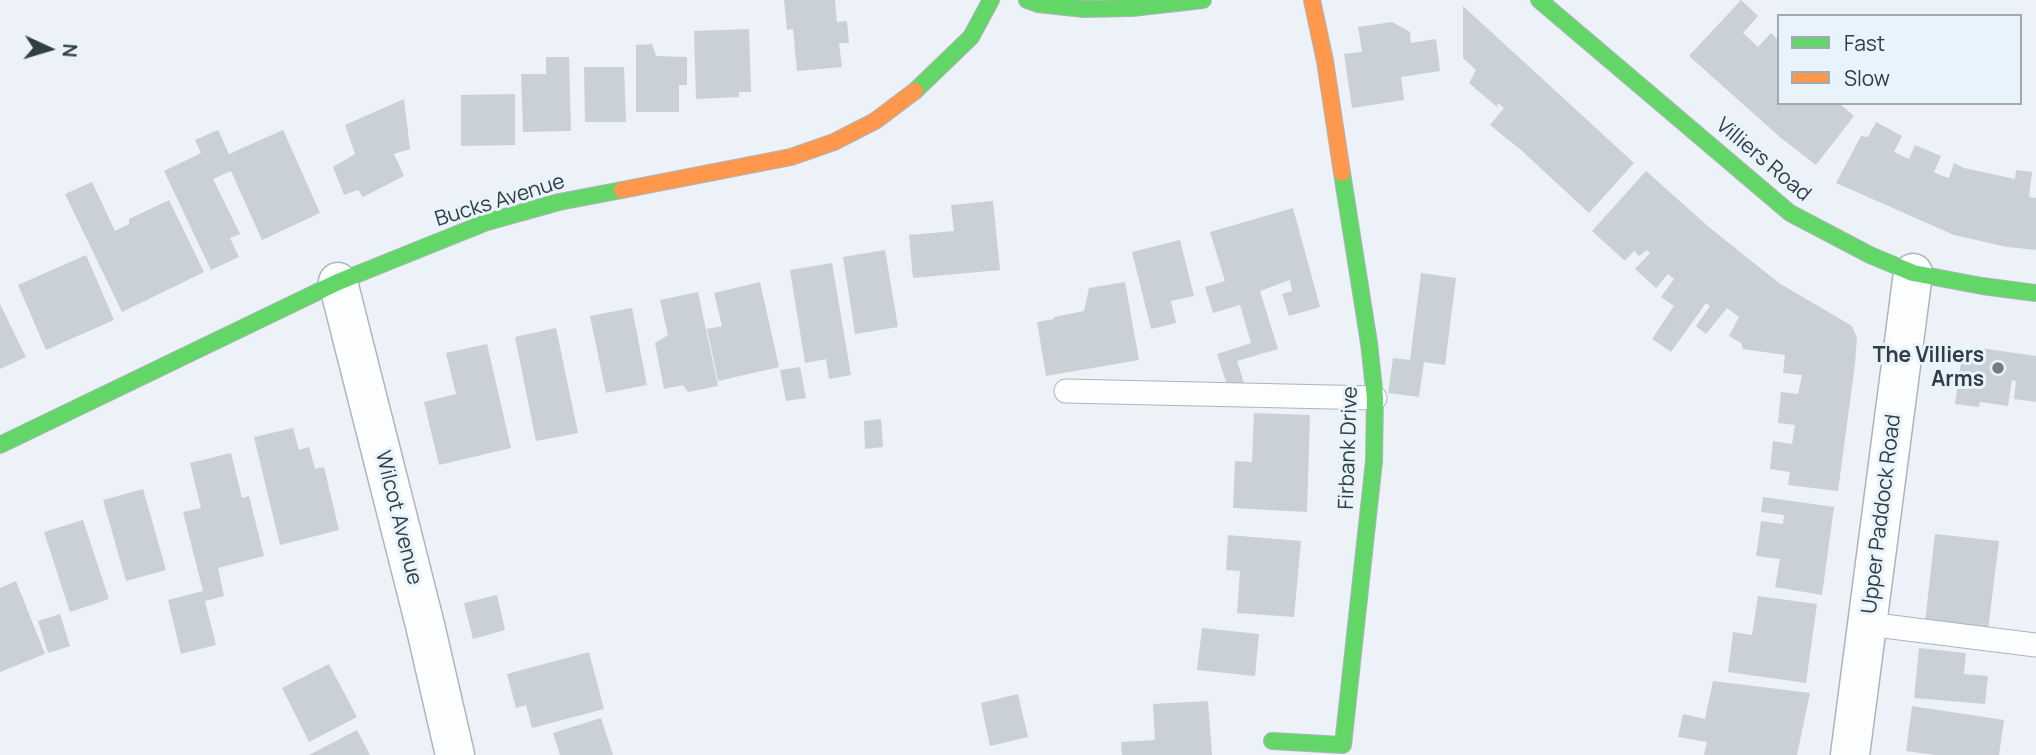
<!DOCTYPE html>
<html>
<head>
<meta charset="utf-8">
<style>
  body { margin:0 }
  #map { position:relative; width:2036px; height:755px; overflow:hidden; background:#ecf2f7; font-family:Manrope,sans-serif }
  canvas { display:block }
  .legend { position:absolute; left:1777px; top:14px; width:245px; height:91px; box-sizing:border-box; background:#e8f3fc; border:2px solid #9faab3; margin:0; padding:9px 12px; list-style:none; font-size:21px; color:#313d45 }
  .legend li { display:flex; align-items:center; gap:14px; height:35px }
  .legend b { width:35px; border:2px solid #9faab3 }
  .north { position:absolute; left:14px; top:14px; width:70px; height:70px; -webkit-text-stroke:5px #e8f3fc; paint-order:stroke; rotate:94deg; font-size:19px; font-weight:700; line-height:28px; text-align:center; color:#313d45 }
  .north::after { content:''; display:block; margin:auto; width:24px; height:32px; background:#313d45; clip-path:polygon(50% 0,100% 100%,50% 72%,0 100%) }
</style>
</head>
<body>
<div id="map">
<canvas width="2036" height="755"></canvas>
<ul class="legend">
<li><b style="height:9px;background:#63d668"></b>Fast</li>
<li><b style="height:9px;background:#ff974d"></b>Slow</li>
</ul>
<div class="north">N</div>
</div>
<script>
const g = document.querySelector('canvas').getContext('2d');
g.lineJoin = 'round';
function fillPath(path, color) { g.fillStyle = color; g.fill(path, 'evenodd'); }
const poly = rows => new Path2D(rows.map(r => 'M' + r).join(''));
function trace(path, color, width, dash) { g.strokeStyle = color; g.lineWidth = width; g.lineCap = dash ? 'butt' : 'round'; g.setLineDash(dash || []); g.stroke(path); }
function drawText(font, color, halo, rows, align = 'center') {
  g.font = font + ' Manrope,sans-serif'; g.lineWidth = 6; g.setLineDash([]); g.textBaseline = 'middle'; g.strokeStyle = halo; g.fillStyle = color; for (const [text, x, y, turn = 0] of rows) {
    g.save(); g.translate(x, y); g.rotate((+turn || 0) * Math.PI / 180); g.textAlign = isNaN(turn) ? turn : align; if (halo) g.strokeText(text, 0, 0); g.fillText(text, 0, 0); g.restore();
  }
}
fillPath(poly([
  [784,0,835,0,837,22,847,21,849,43,839,43,842,67,797,71,793,29,787,30],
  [1741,0,1758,16,1743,33,1758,47,1771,33,1779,41,1779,103,1839,103,1854,116,1816,165,1781,138,1689,56],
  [1463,6,1634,163,1589,213,1521,150,1490,125,1504,108,1498,103,1497,107,1469,83,1476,70,1463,58],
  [1392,22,1410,32,1411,43,1436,39,1440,71,1401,77,1404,100,1352,108,1344,54,1362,52,1358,27],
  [749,29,751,92,739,92,739,97,696,99,694,31],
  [652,44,656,56,687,57,687,85,679,85,679,112,636,112,636,45],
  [546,57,569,57,571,131,523,132,521,74,546,74],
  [584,67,624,67,626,122,585,122],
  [515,94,515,145,461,146,461,95],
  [404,99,410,149,394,154,404,176,363,197,358,190,344,195,333,167,355,154,345,125],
  [1876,122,1902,136,1894,152,1909,159,1915,145,1941,156,1934,172,1940,175,1949,178,1954,163,1964,168,2015,179,2016,170,2032,172,2029,197,2036,198,2036,250,2007,247,1954,235,1836,183,1861,136,1868,137],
  [218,130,229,154,283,130,320,213,262,240,231,171,213,179,240,234,230,238,239,257,211,270,164,171,201,153,195,140],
  [1646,171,1710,228,1779,283,1852,326,1857,338,1855,364,1838,491,1788,485,1790,472,1770,469,1773,441,1792,444,1795,425,1778,423,1781,392,1798,394,1802,375,1783,373,1785,355,1743,349,1741,343,1729,336,1739,317,1727,308,1706,334,1696,326,1710,306,1706,303,1671,352,1652,339,1674,306,1661,297,1674,279,1668,274,1656,288,1635,269,1650,253,1647,250,1639,256,1634,251,1625,261,1592,231],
  [92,182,115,231,129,224,129,219,169,200,204,272,122,312,65,194],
  [993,201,1000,270,913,278,909,235,954,231,951,205],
  [1293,208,1320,307,1289,316,1282,294,1292,291,1290,280,1260,291,1278,349,1237,361,1244,383,1228,388,1217,354,1251,343,1240,305,1213,313,1205,287,1225,281,1210,232],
  [1180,240,1194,296,1171,301,1176,323,1151,329,1132,252],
  [885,250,898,327,855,334,843,257],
  [86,255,114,320,46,350,18,285],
  [832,263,851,375,829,379,826,359,805,363,790,270],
  [1421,273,1456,278,1445,365,1424,362,1419,397,1388,393,1393,358,1410,360],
  [760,282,779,367,718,381,707,329,722,326,714,293],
  [1125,282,1139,360,1046,376,1037,322,1054,319,1054,317,1084,311,1089,288],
  [698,292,718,386,688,392,683,385,664,389,655,343,668,335,660,300],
  [0,304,26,357,0,369],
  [632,308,647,385,606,393,590,316],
  [556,328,578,433,536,441,515,337],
  [487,344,511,448,439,465,424,402,456,394,446,353],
  [1973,347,2036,356,2036,402,2014,399,2016,381,2012,380,2008,406,1980,402,1979,407,1955,404,1962,355],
  [800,367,806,398,786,401,780,370],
  [1254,413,1310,415,1307,512,1233,508,1235,461,1252,462],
  [881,419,883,447,865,449,864,421],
  [293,428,299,450,309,447,315,469,324,467,339,530,280,545,254,437],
  [231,453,242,498,249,496,264,556,218,568,224,596,205,601,216,645,181,654,168,600,203,591,183,512,201,508,190,463],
  [143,489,166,570,126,581,103,500],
  [1763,497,1834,507,1822,595,1775,587,1780,559,1756,556,1758,543,1761,521,1783,524,1784,515,1761,512],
  [83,520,109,599,70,612,44,532],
  [1935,534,1999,541,1988,630,1925,622],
  [1228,535,1301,541,1294,617,1237,613,1240,571,1226,570],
  [16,581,45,654,0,672,0,588],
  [497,595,505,630,473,639,464,603],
  [1758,596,1817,604,1806,683,1728,672,1733,632,1752,635],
  [60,614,70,646,48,653,38,621],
  [1202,628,1259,634,1255,676,1197,670],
  [1919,648,1966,653,1964,674,1988,676,1985,704,1914,698],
  [589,652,604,709,532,728,526,705,516,708,507,674],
  [329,664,357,717,309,742,282,688],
  [1713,681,1810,693,1797,755,1704,755,1707,742,1678,737,1683,714,1705,719],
  [1018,694,1028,737,990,746,981,703],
  [1208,701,1212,755,1122,755,1121,742,1155,740,1153,704],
  [1912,706,2004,720,1999,755,1936,755,1906,751],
  [601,718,613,755,560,755,553,733],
  [357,730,370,755,309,755]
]), '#c9d1d7');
const lane = poly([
  [1066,391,1375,398],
  [1868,624,2036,645]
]);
const street = poly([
  [338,282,425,625,455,755],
  [1850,755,1913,273]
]);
const fast = poly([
  [1027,0,1038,4,1084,9,1132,8,1203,0],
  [1539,0,1790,213,1870,255,1913,273,1982,286,2036,293],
  [915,91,971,37,991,0],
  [0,445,338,282,487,222,559,202,622,190],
  [1272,741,1343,745,1374,461,1375,398,1369,343,1342,173]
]);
const slow = poly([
  [1312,0,1325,61,1342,173],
  [622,190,791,157,834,142,875,121,915,91]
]);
trace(lane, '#adb5bb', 25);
trace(street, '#adb5bb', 41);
trace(fast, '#adb5bb', 18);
trace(slow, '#adb5bb', 18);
trace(lane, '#fcfdfe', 23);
trace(street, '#fcfdfe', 38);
trace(fast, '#63d668', 16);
trace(slow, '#ff974d', 16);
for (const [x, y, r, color] of [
  [1998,368,7,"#727c83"]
]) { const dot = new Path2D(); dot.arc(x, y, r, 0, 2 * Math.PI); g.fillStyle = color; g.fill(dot); trace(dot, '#e8f3fc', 2.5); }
drawText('21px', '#313d45', '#e8f3fc', [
  ["Villiers Road",1763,160,40],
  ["Bucks Avenue",500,201,-17],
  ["Firbank Drive",1349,448,-88],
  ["Upper Paddock Road",1882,514,-83],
  ["Wilcot Avenue",398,518,76]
]);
drawText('bold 21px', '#313d45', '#e8f3fc', [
  ["The Villiers",1984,356],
  ["Arms",1984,380]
], 'right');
</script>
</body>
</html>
